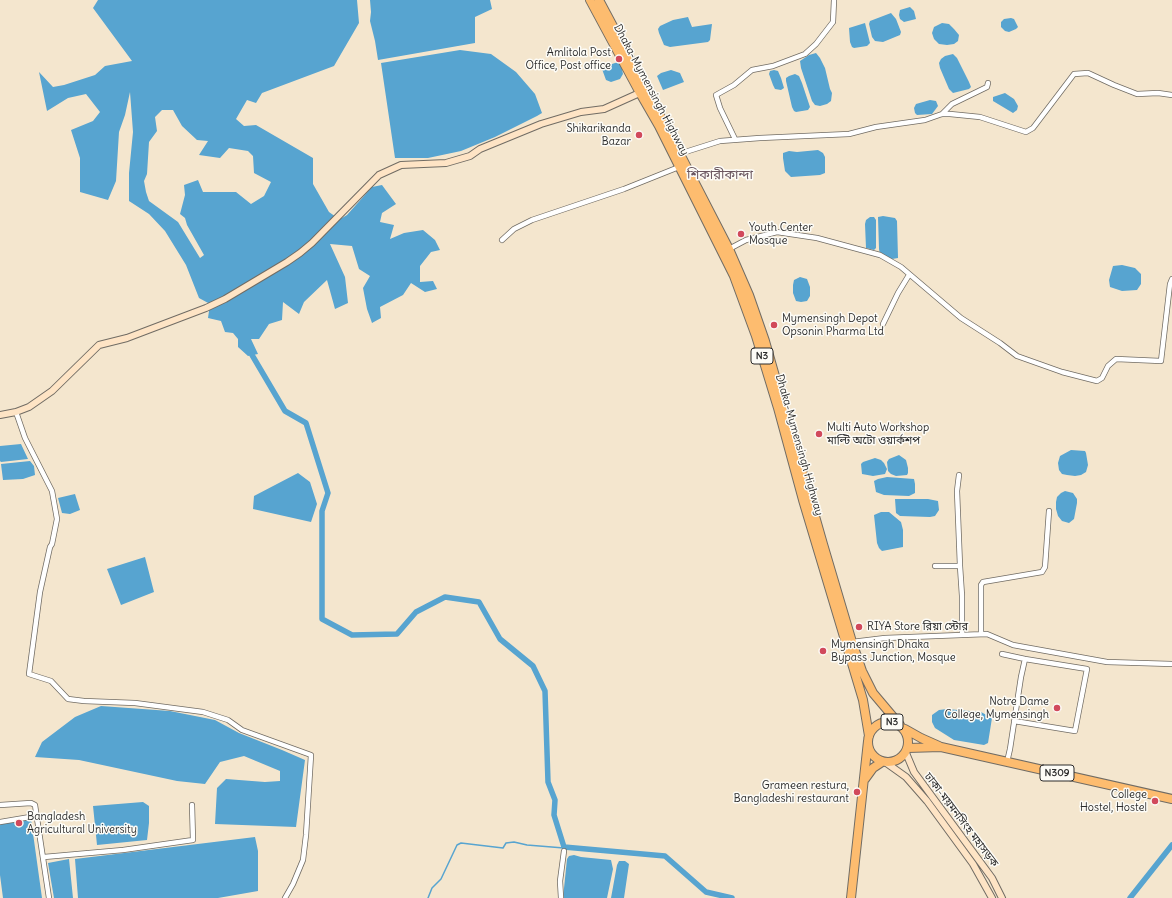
<!DOCTYPE html>
<html>
<head>
<meta charset="utf-8">
<style>
  body { margin:0 }
  canvas { display:block; background:#f4e6ce }
</style>
</head>
<body>
<canvas width="1172" height="898"></canvas>
<script>
const g = document.querySelector('canvas').getContext('2d');
g.lineJoin = 'round';
function fillPath(path, color) { g.fillStyle = color; g.fill(path, 'evenodd'); }
const poly = rows => new Path2D(rows.map(r => 'M' + r).join(''));
function trace(path, color, width, dash) { g.strokeStyle = color; g.lineWidth = width; g.lineCap = dash ? 'butt' : 'round'; g.setLineDash(dash || []); g.stroke(path); }
function drawText(font, color, halo, rows, align = 'center') {
  g.font = font + ' Delius,"Noto Sans Bengali",sans-serif'; g.lineWidth = 3; g.setLineDash([]); g.textBaseline = 'middle'; g.strokeStyle = halo; g.fillStyle = color; for (const [text, x, y, turn = 0] of rows) {
    g.save(); g.translate(x, y); g.rotate((+turn || 0) * Math.PI / 180); g.textAlign = isNaN(turn) ? turn : align; if (halo) g.strokeText(text, 0, 0); g.fillText(text, 0, 0); g.restore();
  }
}
fillPath(poly([
  [98,0,357,0,359,23,334,66,262,93,256,103,247,100,236,119,244,126,256,125,313,158,313,184,329,212,336,217,342,218,347,215,372,187,382,185,396,204,382,213,380,222,394,225,390,239,404,233,423,230,435,240,440,250,431,252,420,266,420,282,433,281,437,289,425,292,411,283,403,295,380,307,381,318,372,323,367,309,363,288,370,276,359,269,352,246,330,244,345,277,348,303,335,309,327,280,304,302,299,314,283,302,282,320,269,324,259,339,251,339,258,354,248,356,238,347,238,339,233,333,225,332,221,321,208,318,210,304,199,298,186,265,165,231,149,214,129,201,129,173,133,132,130,92,125,115,119,132,116,181,108,200,80,192,80,158,71,130,93,121,100,112,86,94,68,98,47,111,39,72,53,87,64,85,95,75,105,66,132,61,93,8],
  [162,110,173,110,182,126,197,140,208,141,199,155,220,158,229,148,248,151,253,156,254,173,271,182,264,196,251,204,236,192,203,192,198,180,184,185,185,195,180,214,185,218,187,225,204,255,200,258,178,222,149,201,146,192,144,181,147,174,149,142,157,131,155,117],
  [370,0,490,0,492,9,475,17,475,43,378,60,375,41,370,21,371,12],
  [910,7,914,11,916,19,904,22,900,19,899,15,900,10],
  [891,13,896,19,901,32,900,35,883,42,875,41,872,37,869,24,870,21],
  [688,17,692,27,712,24,710,40,708,42,670,47,664,45,659,33,658,29,660,26,673,20],
  [1011,18,1014,19,1018,27,1016,29,1009,32,1005,31,1001,27,1001,22,1004,19],
  [865,23,870,43,867,46,854,48,852,47,850,42,849,28],
  [942,23,949,24,954,29,959,35,958,41,954,44,947,45,939,44,934,39,932,33,934,27],
  [460,50,491,54,516,72,535,94,542,113,537,116,495,137,461,151,428,158,395,158,381,63],
  [816,53,820,58,825,68,830,89,832,93,831,101,827,104,820,106,815,105,812,101,801,68,800,61,809,55],
  [953,54,957,58,969,82,971,87,969,89,953,93,949,89,940,68,939,63,941,59,945,56],
  [618,62,621,64,623,74,620,79,611,82,606,80,602,69,603,67],
  [671,70,680,73,684,82,663,90,657,76,661,73],
  [774,70,778,71,781,78,784,88,781,90,775,89,773,85,769,74,770,71],
  [795,74,799,76,802,83,810,107,808,110,796,112,794,111,792,107,786,81,786,78,789,76],
  [1005,93,1014,99,1018,106,1017,110,1013,113,993,101,993,97],
  [930,100,936,101,938,106,932,114,917,115,915,113,914,108,916,104],
  [818,150,823,153,825,157,825,173,820,175,791,177,785,171,783,158,783,153,789,151,797,152],
  [883,216,895,218,897,221,898,258,892,259,880,255,879,249,878,217],
  [870,217,874,217,876,220,876,248,874,250,866,248,865,224,866,220],
  [1122,265,1135,268,1141,274,1141,284,1137,290,1122,291,1110,287,1109,280,1113,266],
  [800,277,807,279,810,287,810,296,807,301,801,302,796,301,793,293,793,285,794,280],
  [21,444,28,459,1,462,0,461,0,446],
  [1071,450,1085,451,1086,453,1088,465,1086,472,1081,475,1075,476,1067,475,1062,474,1059,470,1058,463,1060,456],
  [899,455,906,460,908,468,908,473,907,475,896,476,891,474,888,471,887,462,889,459],
  [875,458,881,460,884,463,887,469,885,474,873,476,862,474,861,464,863,462],
  [30,461,34,466,35,475,23,479,3,480,1,464],
  [298,473,310,482,317,504,311,522,253,509,254,496],
  [887,477,914,479,915,484,915,493,909,496,884,495,876,492,874,481,878,479],
  [1065,491,1073,493,1077,499,1077,503,1074,519,1069,523,1062,521,1058,516,1056,509,1056,502,1057,497,1061,493],
  [75,494,80,510,70,514,62,513,58,498],
  [895,499,928,499,938,501,939,510,935,516,930,517,900,516,896,513],
  [881,512,889,512,901,522,903,530,903,547,882,551,879,548,877,543,874,515],
  [145,557,154,592,121,605,107,569],
  [101,706,170,711,215,720,239,733,282,750,305,760,296,827,215,824,217,788,226,779,265,782,280,781,280,771,244,756,220,762,205,784,177,781,79,760,35,757,42,742,75,717],
  [947,709,981,712,992,718,988,743,984,745,954,740,935,728,932,722,932,715,939,710],
  [143,802,149,806,149,823,147,840,97,845,93,806],
  [31,819,42,898,3,898,0,875,0,824],
  [255,837,258,851,258,891,218,898,78,898,75,859],
  [574,855,581,857,611,860,613,869,607,898,563,898,567,859,569,856],
  [69,859,73,898,54,898,48,863],
  [619,861,625,861,629,864,624,898,611,898,617,865]
]), '#57a4d0');
trace(poly([
  [428,898,432,888,441,879,457,845,461,843,503,848,506,843,514,842,527,845,564,848,564,847]
]), '#57a4d0', 1.5);
trace(poly([
  [252,355,285,411,306,423,328,493,322,511,322,619,352,635,397,634,416,612,445,597,479,602,500,639,533,666,545,691,548,782,555,800,554,815,564,847,665,856,706,892,732,898],
  [1130,898,1172,845]
]), '#57a4d0', 5.5);
const street = poly([
  [942,114,952,104,987,87,988,83],
  [735,139,720,108,716,95,734,85,752,70,773,66,805,54,816,44,833,22,834,0],
  [679,154,720,141,760,138,849,134,876,127,925,120,942,114,950,114,980,117,1026,132,1033,128,1074,74,1088,73,1114,85,1137,94,1158,93,1172,95],
  [502,240,514,229,532,220,624,189,679,167],
  [729,249,746,240,777,232,817,238,880,255,901,267,961,318,1000,343,1017,356,1062,372,1097,381,1102,378,1108,366,1116,359,1161,361,1170,284,1172,279],
  [883,324,898,293,909,275],
  [16,412,25,438,52,491,57,519,52,544,50,547,40,592,29,674,51,681,68,699,84,701,135,703,203,712,228,720,242,730,311,755,306,835,303,860,293,884,285,898],
  [959,475,957,491,960,566],
  [935,566,960,566,962,596,962,635],
  [981,634,981,585,983,582,1042,572,1045,567,1049,511],
  [852,642,885,638,987,634,1013,645,1107,662,1172,664],
  [1002,654,1025,659,1021,677,1010,749,1007,762],
  [1014,721,1075,731,1087,669,1025,659],
  [0,805,31,803,35,805,49,898],
  [0,822,36,816],
  [44,857,123,850,193,840,192,805],
  [561,898,560,881,564,851]
]);
const secondary = poly([
  [0,415,16,412,29,407,52,391,99,345,127,338,206,308,225,299,287,262,300,253,312,243,379,175,401,165,446,163,470,156,480,149,541,124,581,112,604,109,644,91],
  [906,753,914,772,992,878,1002,898],
  [885,762,906,777,927,801,973,864,992,898]
]);
const highway = poly([
  [590,0,640,93,659,126,734,276,756,336,778,408,803,500,863,700,869,736],
  [599,0,647,90,729,249,749,295,765,341,823,544,852,642,862,671,873,693,900,725],
  '868 742a20 20 0 1 1 40 0a20 20 0 1 1-40 0Z',
  [905,729,921,738,939,746],
  [908,748,941,747,1172,799],
  [865,779,873,768,882,762],
  [851,898,868,741]
]);
trace(street, '#716c64', 6);
trace(secondary, '#716c64', 8);
trace(highway, '#716c64', 10);
trace(street, '#fff', 4.5);
trace(secondary, '#fee4c5', 6);
trace(highway, '#fdbc6f', 8);
for (const [x, y, r, color] of [
  [619,59,4,"#d1495b"],
  [639,135,4,"#d1495b"],
  [741,234,4,"#d1495b"],
  [774,325,4,"#d1495b"],
  [819,434,4,"#d1495b"],
  [859,627,4,"#d1495b"],
  [823,651,4,"#d1495b"],
  [1057,708,4,"#d1495b"],
  [857,792,4,"#d1495b"],
  [1155,801,4,"#d1495b"],
  [19,823,4,"#d1495b"]
]) { const dot = new Path2D(); dot.arc(x, y, r, 0, 2 * Math.PI); g.fillStyle = color; g.fill(dot); trace(dot, '#fdfcf7', 1.5); }
for (const [x, y, w] of [
  [762,356,22],
  [892,722,22],
  [1057,773,34]
]) { const box = new Path2D(); box.roundRect(x - w / 2, y - 8, w, 16, 3); g.fillStyle = '#fdfcf7'; g.fill(box); trace(box, '#2b2b2b', 1); }
drawText('bold 10px', '#2b2b2b', null, [
  ["N3",762,356],
  ["N3",892,722],
  ["N309",1057,773]
]);
drawText('11px', '#2b2b2b', '#fdfcf7', [
  ["Amlitola Post",611,53,"right"],
  ["Office, Post office",611,66,"right"],
  ["Shikarikanda",631,129,"right"],
  ["Bazar",631,142,"right"],
  ["Youth Center",749,228],
  ["Mosque",749,241],
  ["Mymensingh Depot",782,319],
  ["Opsonin Pharma Ltd",782,332],
  ["Multi Auto Workshop",827,428],
  ["মাল্টি অটো ওয়ার্কশপ",827,441],
  ["RIYA Store রিয়া স্টোর",867,627],
  ["Mymensingh Dhaka",831,645],
  ["Bypass Junction, Mosque",831,658],
  ["Notre Dame",1049,702,"right"],
  ["College, Mymensingh",1049,715,"right"],
  ["Grameen restura,",849,786,"right"],
  ["Bangladeshi restaurant",849,799,"right"],
  ["College",1147,795,"right"],
  ["Hostel, Hostel",1147,808,"right"],
  ["Bangladesh",27,817],
  ["Agricultural University",27,830]
], 'left');
drawText('11px', '#2b2b2b', '#fdfcf7', [
  ["Dhaka-Mymensingh Highway",651,90,62],
  ["Dhaka-Mymensingh Highway",799,445,74],
  ["ঢাকা-ময়মনসিংহ মহাসড়ক",961,820,53]
]);
drawText('13px', '#6a565f', '#fdfcf7', [
  ["শিকারীকান্দা",720,175]
]);
</script>
</body>
</html>
